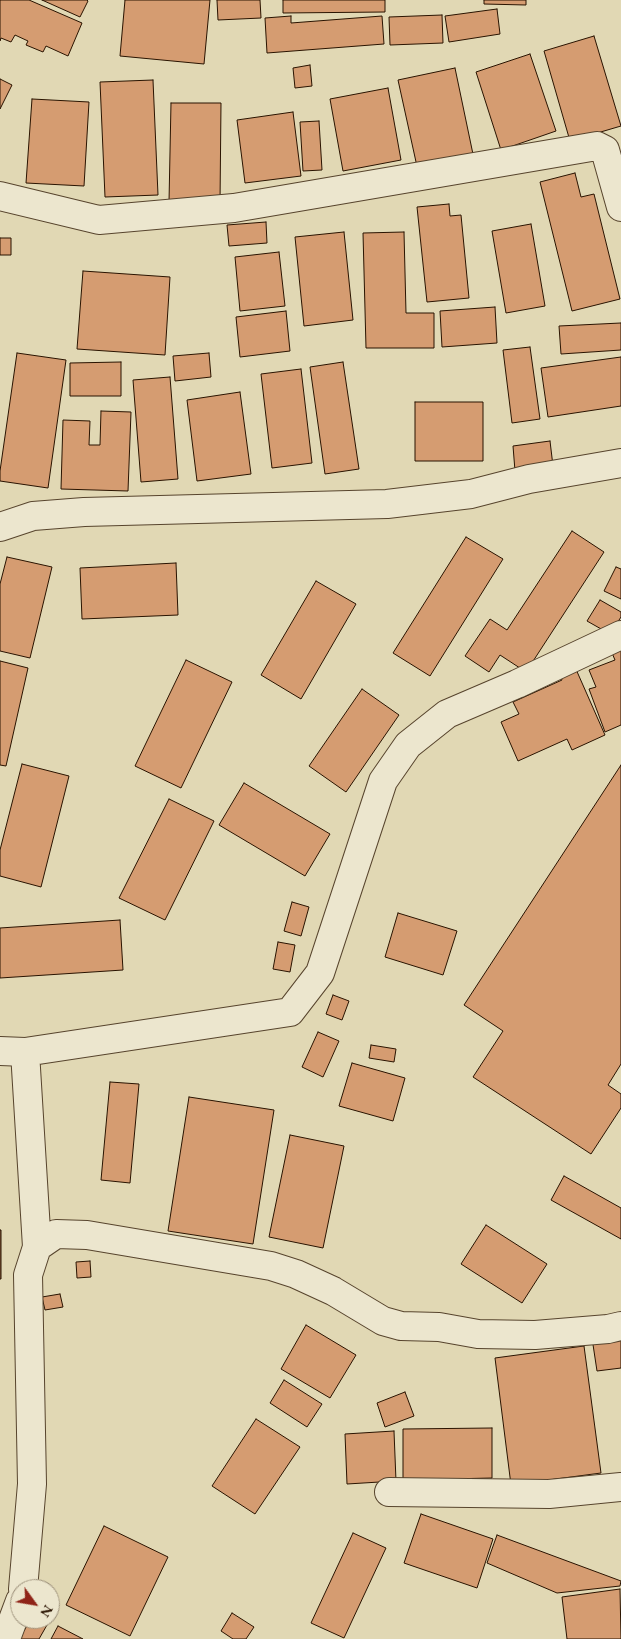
<!DOCTYPE html>
<html>
<head>
<meta charset="utf-8">
<style>
  body { margin:0 }
  #map { position:relative; width:621px; height:1639px; overflow:hidden; background:#e1d8b4; font-family:"EB Garamond",serif }
  canvas { display:block }
  .north { position:absolute; left:10px; top:1579px; width:50px; height:50px; box-sizing:border-box; background:#ece6ce; border:1px solid #9e927c; border-radius:50%; rotate:122deg; font-size:14px; font-weight:700; line-height:20px; text-align:center; color:#291300 }
  .north::after { content:''; display:block; margin:auto; width:18px; height:22px; background:#8f2418; clip-path:polygon(50% 0,100% 100%,50% 72%,0 100%) }
</style>
</head>
<body>
<div id="map">
<canvas width="621" height="1639"></canvas>
<div class="north">N</div>
</div>
<script>
const g = document.querySelector('canvas').getContext('2d');
g.lineJoin = 'round';
function fillPath(path, color) { g.fillStyle = color; g.fill(path, 'evenodd'); }
const poly = rows => new Path2D(rows.map(r => 'M' + r).join(''));
function trace(path, color, width, dash) { g.strokeStyle = color; g.lineWidth = width; g.lineCap = dash ? 'butt' : 'round'; g.setLineDash(dash || []); g.stroke(path); }
const building = poly([
  [0,0,29,0,82,23,68,56,46,46,43,52,26,45,28,41,15,35,11,42,1,38,0,41,0,0],
  [42,0,87,0,88,1,80,17,42,0],
  [125,0,210,0,204,64,120,56,125,0],
  [217,0,260,0,261,18,218,20,217,0],
  [283,0,385,0,385,12,283,13,283,0],
  [484,0,526,0,526,5,484,4,484,0],
  [497,9,500,34,449,42,445,16,497,9],
  [442,15,443,43,390,45,389,17,442,15],
  [291,16,291,23,382,16,384,44,267,53,265,18,291,16],
  [594,36,621,126,570,141,544,51,594,36],
  [530,54,556,131,501,150,476,72,530,54],
  [310,65,312,86,295,88,293,68,310,65],
  [455,68,474,159,418,171,398,80,455,68],
  [0,79,12,85,0,109,0,79],
  [153,80,158,195,105,197,100,82,153,80],
  [388,88,401,160,343,171,330,99,388,88],
  [32,99,89,102,84,186,26,183,32,99],
  [171,103,221,103,220,203,169,202,171,103],
  [293,112,301,176,245,183,237,120,293,112],
  [319,121,322,170,303,171,300,122,319,121],
  [575,173,581,197,594,194,620,299,572,311,540,182,575,173],
  [449,204,450,216,461,215,469,298,427,302,417,207,449,204],
  [266,222,267,243,229,246,227,225,266,222],
  [531,224,545,306,506,313,492,231,531,224],
  [344,232,353,320,304,326,295,237,344,232],
  [404,232,406,313,434,313,434,348,366,348,363,233,404,232],
  [0,238,11,238,11,255,0,255,0,238],
  [279,252,285,306,240,311,235,257,279,252],
  [83,271,170,277,165,355,77,349,83,271],
  [495,307,497,343,442,347,440,311,495,307],
  [286,311,290,351,240,357,236,317,286,311],
  [621,323,621,350,561,354,559,326,621,323],
  [530,347,540,419,512,423,503,350,530,347],
  [17,353,66,360,48,488,0,481,0,471,17,353],
  [209,353,211,377,175,381,173,356,209,353],
  [621,357,621,406,548,417,541,368,621,357],
  [121,362,121,396,70,396,70,363,121,362],
  [343,362,359,469,325,474,310,367,343,362],
  [301,369,312,463,272,468,261,374,301,369],
  [170,377,178,479,141,482,133,380,170,377],
  [240,392,251,474,197,481,187,400,240,392],
  [415,402,483,402,483,461,415,461,415,402],
  [101,411,131,412,128,491,61,489,63,420,90,421,89,445,100,445,101,411],
  [550,441,553,466,515,471,513,446,550,441],
  [572,531,604,552,526,672,500,655,489,672,465,656,490,619,507,630,572,531],
  [466,537,503,559,430,676,393,653,466,537],
  [7,557,52,567,30,658,0,651,0,584,7,557],
  [176,563,178,615,82,619,80,568,176,563],
  [616,567,621,569,621,599,604,591,616,567],
  [316,581,356,604,301,699,261,675,316,581],
  [600,600,621,612,621,617,610,634,587,621,600,600],
  [621,650,621,725,605,732,589,689,596,687,589,670,615,660,612,653,621,650],
  [186,660,232,682,181,788,135,766,186,660],
  [0,661,28,668,6,766,0,765,0,661],
  [575,667,605,735,572,750,567,739,518,761,501,722,519,714,513,702,562,680,560,675,575,667],
  [362,689,399,715,346,792,309,766,362,689],
  [22,764,69,776,41,887,0,876,0,850,22,764],
  [621,765,621,1064,608,1085,621,1094,621,1108,591,1154,473,1077,503,1031,464,1005,621,765],
  [244,783,330,834,305,876,219,825,244,783],
  [169,799,214,821,165,920,119,898,169,799],
  [292,902,309,907,301,936,284,931,292,902],
  [398,913,457,931,443,975,385,957,398,913],
  [120,920,123,970,0,978,0,928,120,920],
  [278,942,295,945,290,972,273,969,278,942],
  [333,995,349,1001,342,1020,326,1014,333,995],
  [318,1032,339,1041,323,1077,302,1067,318,1032],
  [371,1045,396,1049,394,1062,369,1058,371,1045],
  [352,1063,405,1078,393,1121,339,1106,352,1063],
  [110,1082,139,1084,130,1183,101,1180,110,1082],
  [189,1097,274,1110,253,1244,168,1231,189,1097],
  [290,1135,344,1146,323,1248,269,1237,290,1135],
  [564,1176,621,1208,621,1239,551,1200,564,1176],
  [486,1225,547,1264,522,1303,461,1264,486,1225],
  [0,1230,1,1230,1,1279,0,1279,0,1230],
  [90,1261,91,1277,77,1278,76,1262,90,1261],
  [60,1294,63,1307,45,1310,42,1297,60,1294],
  [306,1325,356,1355,330,1398,281,1369,306,1325],
  [621,1333,621,1368,597,1371,592,1338,621,1333],
  [584,1346,601,1473,511,1485,495,1358,584,1346],
  [284,1380,322,1404,307,1427,270,1403,284,1380],
  [405,1392,414,1416,385,1427,377,1403,405,1392],
  [256,1419,300,1447,255,1514,212,1486,256,1419],
  [492,1428,492,1478,403,1480,403,1429,492,1428],
  [394,1431,396,1481,347,1484,345,1434,394,1431],
  [421,1514,493,1539,477,1588,404,1563,421,1514],
  [104,1526,168,1557,130,1636,66,1605,104,1526],
  [353,1533,386,1548,344,1638,311,1623,353,1533],
  [497,1535,621,1581,620,1586,557,1593,487,1563,497,1535],
  [620,1589,621,1639,567,1639,562,1597,620,1589],
  [232,1613,254,1627,246,1639,233,1639,221,1631,232,1613],
  [50,1618,51,1618,39,1639,19,1639,31,1619,50,1619,50,1618],
  [58,1626,83,1639,51,1639,58,1626]
]);
fillPath(building, '#d59c71');
trace(building, '#291300', 1);
const minor = poly([
  [0,196,99,220,234,208,597,146,605,150,621,207],
  [0,527,33,516,84,512,387,504,471,494,529,479,621,463],
  [0,1051,25,1052,290,1012,320,973,383,781,408,745,447,714,517,684,621,635],
  [25,1052,37,1247],
  [389,1492,549,1494,621,1487],
  [23,1589,32,1484,28,1275,37,1247,56,1234,87,1235,271,1266,296,1274,333,1291,383,1321,401,1326,439,1327,478,1334,535,1335,608,1329,621,1326],
  [2,1639,8,1633,20,1601]
]);
trace(minor, '#57442d', 30);
trace(minor, '#ece6ce', 28);
</script>
</body>
</html>
